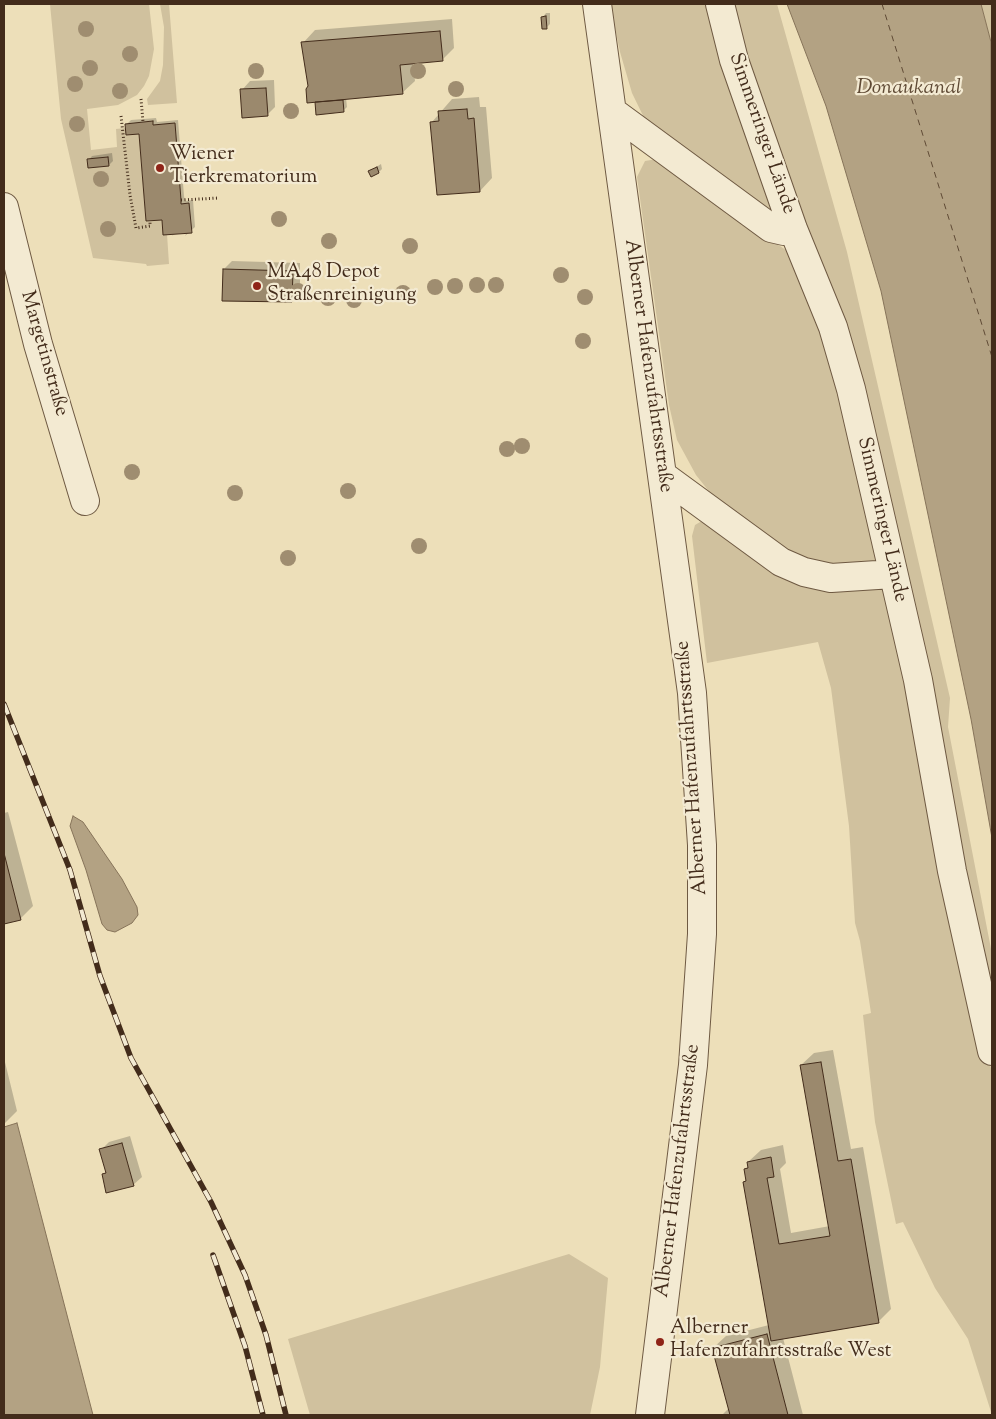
<!DOCTYPE html>
<html>
<head>
<meta charset="utf-8">
<style>
  body { margin:0 }
  #map { position:relative; width:996px; height:1419px; overflow:hidden; background:#eddfb9; font-family:"Sorts Mill Goudy",serif }
  canvas { display:block }
  .frame { position:absolute; inset:0; border:5px solid #432c1b; pointer-events:none }
</style>
</head>
<body>
<div id="map">
<canvas width="996" height="1419"></canvas>
<div class="frame"></div>
</div>
<script>
const g = document.querySelector('canvas').getContext('2d');
g.lineJoin = 'round';
function fillPath(path, color) { g.fillStyle = color; g.fill(path, 'evenodd'); }
const poly = rows => new Path2D(rows.map(r => 'M' + r).join(''));
function trace(path, color, width, dash) { g.strokeStyle = color; g.lineWidth = width; g.lineCap = dash ? 'butt' : 'round'; g.setLineDash(dash || []); g.stroke(path); }
function drawText(font, color, halo, rows, align = 'center') {
  g.font = font + ' "Sorts Mill Goudy",serif'; g.lineWidth = 4.5; g.setLineDash([]); g.textBaseline = 'middle'; g.strokeStyle = halo; g.fillStyle = color; for (const [text, x, y, turn = 0] of rows) {
    g.save(); g.translate(x, y); g.rotate((+turn || 0) * Math.PI / 180); g.textAlign = isNaN(turn) ? turn : align; if (halo) g.strokeText(text, 0, 0); g.fillText(text, 0, 0); g.restore();
  }
}
fillPath(poly([
  [50,4,149,4,154,49,149,76,144,86,137,95,118,105,87,109,91,150,117,147,116,129,126,128,139,134,146,221,162,220,163,234,167,234,169,264,147,266,146,264,93,258,61,119],
  [160,4,169,4,177,103,148,105,147,99,160,81,163,65,164,27],
  [610,4,716,4,781,207,769,218,650,130,632,93,620,52],
  [726,4,777,4,847,252,950,698,948,727,992,954,992,1031,920,659],
  [981,4,992,4,992,47,991,42],
  [657,159,797,258,828,330,880,552,875,565,861,569,798,562,723,509,696,475,677,440,669,405,637,177,645,161],
  [707,518,767,562,887,587,982,1036,992,1072,992,1415,968,1339,935,1288,903,1222,896,1224,875,1122,863,1015,871,1013,860,941,855,923,849,826,831,688,818,642,707,663,692,536,695,525],
  [569,1254,608,1278,600,1367,590,1415,310,1415,288,1339]
]), '#d0c19e');
const water = poly([
  [787,4,981,4,991,42,992,838,971,719,881,291,826,106,787,4],
  [73,816,83,822,122,879,137,907,138,915,132,923,115,932,107,930,102,924,86,870,70,826,73,816],
  [17,1123,93,1415,4,1415,4,1127,17,1123]
]);
fillPath(water, '#b3a283');
trace(water, '#867359', 1);
fillPath(poly([
  [546,13,550,13,550,24,546,28,543,17],
  [452,19,454,48,442,60,413,63,415,81,402,93,346,98,347,107,343,111,316,103,309,87,303,43,315,30],
  [274,80,275,107,267,115,242,90,250,81],
  [479,97,480,107,486,107,492,178,480,191,432,122,452,99],
  [156,118,157,122,178,120,184,196,185,201,193,200,195,227,185,236,187,232,177,232,172,236,175,232,163,219,140,132,127,124,131,120],
  [112,153,113,161,109,165,89,167,89,160,92,156],
  [381,164,382,169,379,172,370,171],
  [232,261,300,263,300,293,291,301,224,269],
  [8,812,33,906,20,919,4,923,4,813],
  [833,1050,851,1149,863,1147,891,1309,878,1322,783,1338,803,1415,722,1415,729,1408,713,1348,726,1336,769,1325,744,1182,747,1180,745,1169,749,1166,748,1162,761,1150,783,1145,786,1163,780,1169,791,1233,830,1226,801,1065,814,1053],
  [4,1058,17,1111,4,1124],
  [130,1136,142,1177,133,1185,103,1175,107,1171,101,1150,109,1142]
]), '#0003');
trace(poly([
  [882,4,992,357]
]), '#5f4a35', 1, [6, 5]);
const building = poly([
  [546,16,547,29,542,29,541,17,546,16],
  [440,31,443,61,400,65,403,94,307,103,306,89,308,86,301,42,440,31],
  [266,88,268,116,242,118,240,89,266,88],
  [343,100,344,112,316,115,315,102,343,100],
  [467,109,468,119,474,118,480,192,437,195,430,122,439,121,438,111,467,109],
  [153,121,153,125,175,123,181,200,181,204,189,203,192,233,163,235,162,220,146,221,139,134,126,135,125,124,153,121],
  [108,157,109,166,88,168,87,159,108,157],
  [377,167,379,173,371,177,368,171,377,167],
  [223,269,293,271,292,302,222,301,223,269],
  [4,853,21,920,4,924,4,853],
  [821,1062,838,1161,851,1159,879,1323,771,1341,743,1182,746,1181,744,1169,748,1168,747,1162,771,1157,774,1177,767,1178,779,1244,830,1236,800,1065,821,1062],
  [122,1143,134,1186,106,1193,102,1174,106,1173,99,1149,122,1143],
  [767,1334,788,1415,730,1415,712,1348,767,1334]
]);
fillPath(building, '#9b896d');
trace(building, '#432c1b', 1);
const minor = poly([
  [597,4,692,693,702,845,702,934,693,1065,650,1415],
  [720,4,734,60,793,229,833,327,851,389,918,680,952,871,992,1051],
  [613,112,771,228,784,231,793,229],
  [4,207,38,344,85,501],
  [662,475,781,562,804,572,831,578,893,574]
]);
trace(minor, '#6e5942', 30);
trace(poly([
  [141,99,143,122],
  [121,116,130,195,136,228,150,226,150,221],
  [181,200,219,198]
]), '#432c1b', 3, [1, 2.5]);
trace(minor, '#f3ead2', 28);
const rail = poly([
  [4,704,70,870,100,976,131,1058,211,1202,245,1275,266,1335,286,1415],
  [213,1255,245,1346,263,1415]
]);
trace(rail, '#432c1b', 5.5);
trace(rail, '#f3ead2', 4, [11]);
g.fillStyle = '#9f8d70';
for (const [x, y] of [
  [86,29],
  [130,54],
  [90,68],
  [256,71],
  [418,71],
  [75,84],
  [456,89],
  [120,91],
  [291,111],
  [77,124],
  [101,179],
  [279,219],
  [108,229],
  [329,241],
  [410,246],
  [561,275],
  [477,285],
  [496,285],
  [455,286],
  [435,287],
  [298,291],
  [403,293],
  [585,297],
  [328,298],
  [354,300],
  [583,341],
  [522,446],
  [507,449],
  [132,472],
  [348,491],
  [235,493],
  [419,546],
  [288,558]
]) { g.beginPath(); g.arc(x, y, 8, 0, 2 * Math.PI); g.fill(); }
for (const [x, y, r, color] of [
  [160,168,5,"#8f2418"],
  [257,286,5,"#8f2418"],
  [660,1342,5,"#8f2418"]
]) { const dot = new Path2D(); dot.arc(x, y, r, 0, 2 * Math.PI); g.fillStyle = color; g.fill(dot); trace(dot, '#f3ead2', 2); }
drawText('20px', '#432c1b', '#f3ead2', [
  ["Simmeringer Lände",761,134,71],
  ["Margetinstraße",43,354,74],
  ["Alberner Hafenzufahrtsstraße",647,366,82],
  ["Simmeringer Lände",881,520,77],
  ["Alberner Hafenzufahrtsstraße",693,768,-94],
  ["Alberner Hafenzufahrtsstraße",679,1171,-83]
]);
drawText('20px', '#432c1b', '#f3ead2', [
  ["Wiener",170,156],
  ["Tierkrematorium",170,179],
  ["MA48 Depot",267,274],
  ["Straßenreinigung",267,297],
  ["Alberner",670,1330],
  ["Hafenzufahrtsstraße West",670,1353]
], 'left');
drawText('italic 21px', '#5f4a35', '#f3ead2', [
  ["Donaukanal",909,89]
]);
</script>
</body>
</html>
